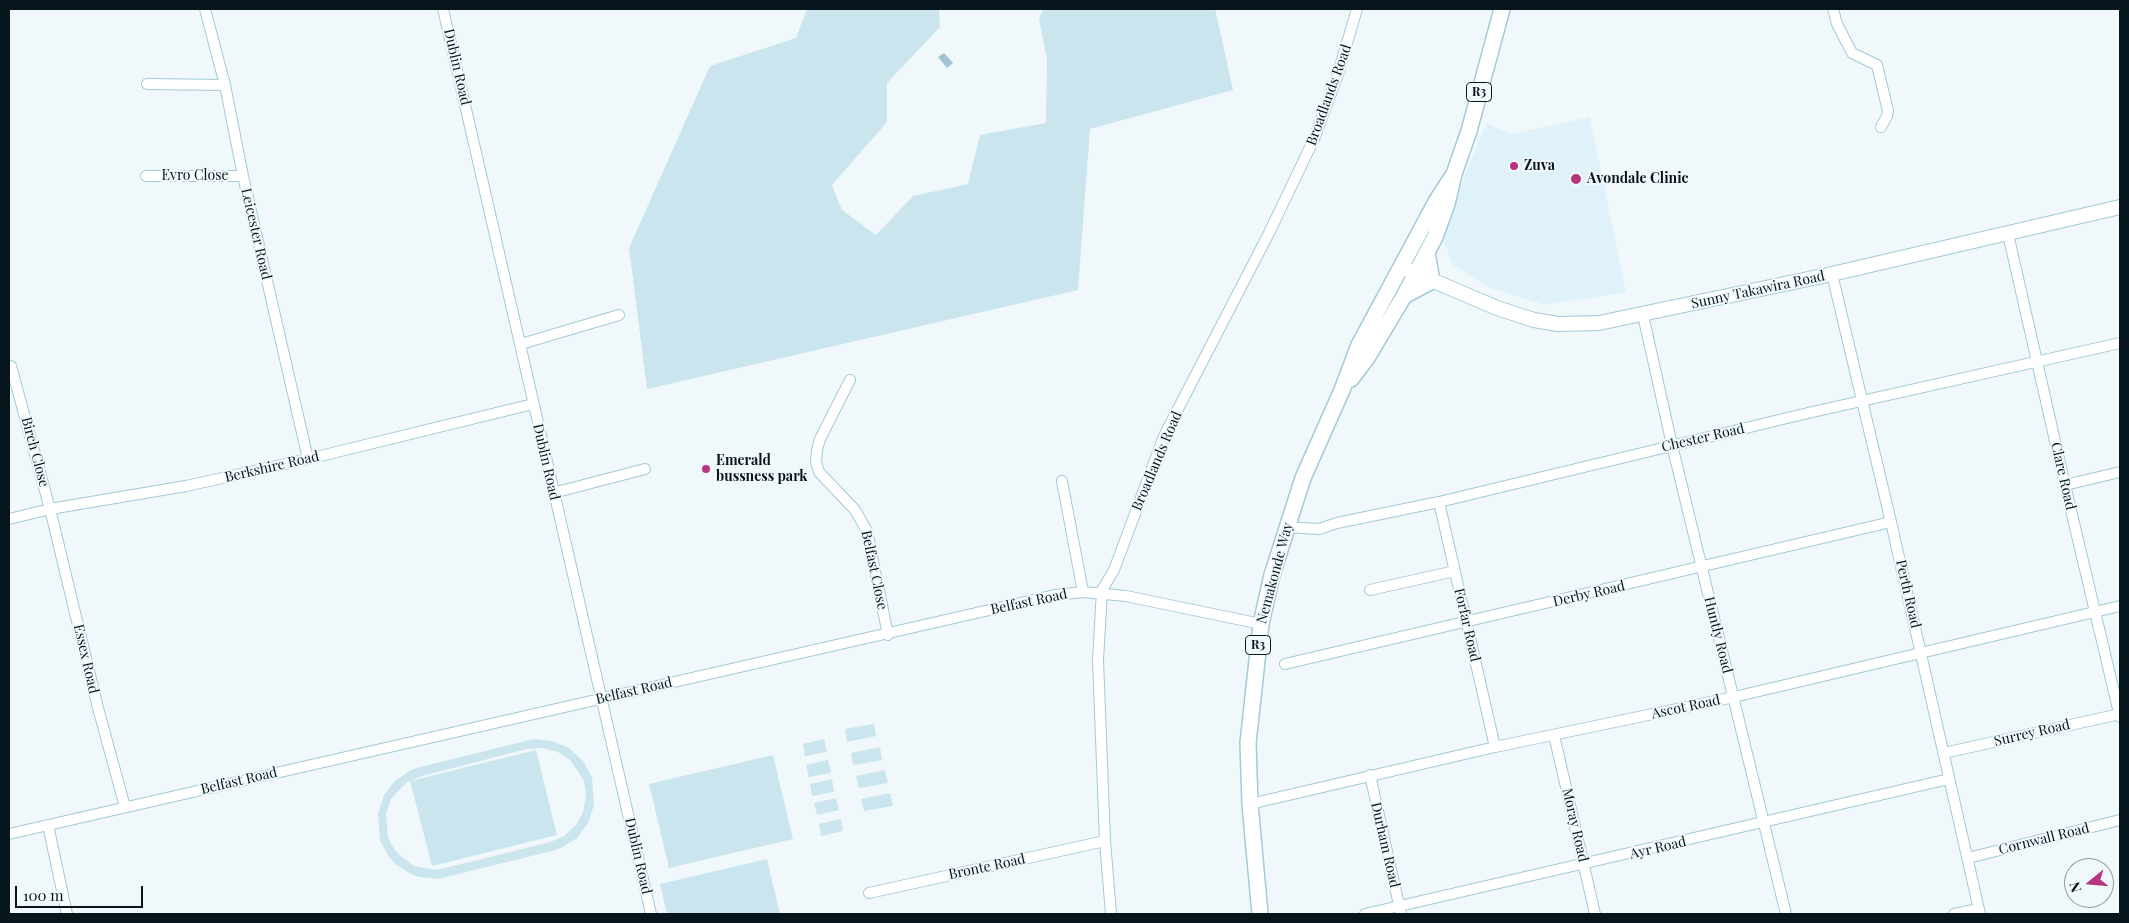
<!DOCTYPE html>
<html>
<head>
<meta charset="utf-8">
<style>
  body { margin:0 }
  #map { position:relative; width:2129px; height:923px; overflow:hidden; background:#f0f8fb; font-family:"Playfair Display",serif }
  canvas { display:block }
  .frame { position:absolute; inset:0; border:10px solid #07161c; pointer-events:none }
  .north { position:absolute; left:2064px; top:858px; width:50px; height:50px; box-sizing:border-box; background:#f0f8fb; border:1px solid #939ea2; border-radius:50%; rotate:253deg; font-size:14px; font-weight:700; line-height:20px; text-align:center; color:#07161c }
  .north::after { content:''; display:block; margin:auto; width:18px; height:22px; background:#b63580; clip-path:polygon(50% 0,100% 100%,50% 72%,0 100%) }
  .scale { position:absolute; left:15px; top:886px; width:128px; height:22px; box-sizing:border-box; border:2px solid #07161c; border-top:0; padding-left:6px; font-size:15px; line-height:18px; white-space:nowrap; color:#07161c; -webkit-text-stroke:4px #f0f8fb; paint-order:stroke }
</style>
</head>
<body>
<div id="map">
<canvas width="2129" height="923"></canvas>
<div class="frame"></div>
<div class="north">N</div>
<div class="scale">100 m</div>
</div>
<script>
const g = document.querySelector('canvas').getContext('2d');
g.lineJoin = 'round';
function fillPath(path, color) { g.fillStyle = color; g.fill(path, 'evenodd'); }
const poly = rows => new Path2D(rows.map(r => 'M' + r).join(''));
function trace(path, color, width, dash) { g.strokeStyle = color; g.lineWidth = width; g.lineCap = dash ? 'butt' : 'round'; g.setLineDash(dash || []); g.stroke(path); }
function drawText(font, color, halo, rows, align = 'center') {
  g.font = font + ' "Playfair Display",serif'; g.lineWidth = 4; g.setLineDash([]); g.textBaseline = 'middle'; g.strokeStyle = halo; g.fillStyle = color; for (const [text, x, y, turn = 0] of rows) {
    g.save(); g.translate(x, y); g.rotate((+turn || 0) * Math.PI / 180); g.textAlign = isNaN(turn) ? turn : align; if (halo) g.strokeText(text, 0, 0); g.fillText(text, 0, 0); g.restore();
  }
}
fillPath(poly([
  [1590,117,1626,292,1545,305,1490,288,1452,264,1442,235,1486,123,1512,134]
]), '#dff2fa');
fillPath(poly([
  [807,9,939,9,940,27,887,83,887,122,832,185,842,210,876,235,913,196,968,184,980,135,1046,123,1047,59,1039,20,1043,9,1215,9,1233,90,1090,129,1078,290,647,389,629,248,710,66,796,38],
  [874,724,876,736,847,742,845,729],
  [534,739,552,741,569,748,583,761,592,777,594,805,588,823,577,838,561,848,552,851,438,879,419,877,411,874,395,864,389,857,380,841,378,813,384,795,395,781,411,770,420,767],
  [542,748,558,752,571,761,584,781,586,796,583,812,576,825,564,836,550,842,437,870,414,866,396,852,388,838,386,814,391,799,407,782,422,776,527,749],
  [824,739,827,752,805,756,803,744],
  [880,747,882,760,853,765,851,753],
  [536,750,557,835,432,866,410,781],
  [773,755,793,839,669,868,649,784],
  [828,760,831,773,809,777,806,765],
  [885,770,888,783,859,788,856,776],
  [832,779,834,792,812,796,810,784],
  [890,793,893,806,864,811,861,799],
  [836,798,839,810,817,815,814,803],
  [841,819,843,831,821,836,819,824],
  [767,859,780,914,667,914,660,884]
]), '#cbe5ef');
fillPath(poly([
  [944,53,953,63,947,68,938,57]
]), '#9fc5d3');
const minor = poly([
  [205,9,225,85,243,176,308,459],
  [443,9,651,914],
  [1833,9,1837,24,1852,53,1877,65,1888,111,1887,116,1881,127],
  [147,84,225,85],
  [146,176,243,176],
  [2008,234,2065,485,2120,717],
  [1832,274,1891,522,1980,914],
  [1643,315,1672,445,1786,914],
  [521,344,619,315],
  [11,366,50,509,98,708,125,807],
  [850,380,820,439,817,450,816,462,819,472,855,510,867,531,888,635],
  [1062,481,1083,592],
  [2065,485,2120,472],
  [553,493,645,469],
  [1439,502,1495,747],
  [9,519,50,509,186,486,308,459,533,404],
  [1286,527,1319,529,1337,523,1439,502,1808,413,2120,343],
  [1370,590,1455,571],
  [1285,664,1891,522],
  [1554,735,1595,914],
  [1944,753,2120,714],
  [1370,775,1401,914],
  [1250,804,1495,747,1734,697,2120,606],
  [48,825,67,914],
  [9,834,1055,595,1083,592,1126,596,1261,624],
  [1968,858,2120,820],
  [869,893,1105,841],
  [1111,914,1105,841,1098,660,1102,590,1114,570,1164,436,1269,233,1314,139,1337,77,1357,9],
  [1365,914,1949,779],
  [1954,914,1979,909]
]);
const major = poly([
  [1401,267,1497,308,1534,320,1558,324,1599,323,1832,274,2120,207]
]);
const highway = poly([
  [1404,296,1432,281,1427,253],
  [1351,379,1367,358,1404,296,1435,237,1447,204,1454,174,1469,131,1502,9],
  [1260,914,1250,804,1248,743,1261,624,1272,575,1303,478,1342,390,1359,345,1437,200,1454,174]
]);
trace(minor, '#a2cad9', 12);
trace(major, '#a2cad9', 16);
trace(highway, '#a2cad9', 18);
trace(minor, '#fff', 10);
trace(major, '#fff', 14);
trace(highway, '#fff', 15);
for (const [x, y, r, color] of [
  [1514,166,5,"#b63580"],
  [1576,179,6,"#b63580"],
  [706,469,5,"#b63580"]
]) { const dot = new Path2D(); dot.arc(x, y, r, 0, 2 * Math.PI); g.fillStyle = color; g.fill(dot); trace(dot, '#f0f8fb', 2); }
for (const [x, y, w] of [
  [1479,92,25],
  [1258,645,25]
]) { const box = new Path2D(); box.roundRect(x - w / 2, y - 9.5, w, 19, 4); g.fillStyle = '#f0f8fb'; g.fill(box); trace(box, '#07161c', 1); }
drawText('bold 12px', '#07161c', null, [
  ["R3",1479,92],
  ["R3",1258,645]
]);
drawText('14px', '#07161c', '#f0f8fb', [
  ["Dublin Road",457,67,77],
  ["Broadlands Road",1329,95,-70],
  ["Evro Close",195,176],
  ["Leicester Road",256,234,77],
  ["Sunny Takawira Road",1758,290,-12],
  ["Chester Road",1703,438,-13],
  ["Birch Close",35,452,75],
  ["Broadlands Road",1157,461,-67],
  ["Dublin Road",546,462,77],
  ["Berkshire Road",272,467,-13],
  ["Clare Road",2063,476,77],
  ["Belfast Close",874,570,78],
  ["Nemakonde Way",1275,573,-75],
  ["Derby Road",1589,594,-13],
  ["Perth Road",1908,594,77],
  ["Belfast Road",1029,602,-12],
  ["Forfar Road",1467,625,77],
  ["Huntly Road",1718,635,76],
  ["Essex Road",86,659,77],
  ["Belfast Road",634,691,-13],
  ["Ascot Road",1686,707,-12],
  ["Surrey Road",2032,733,-13],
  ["Belfast Road",239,781,-13],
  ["Moray Road",1575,825,77],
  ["Cornwall Road",2044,839,-14],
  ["Durham Road",1385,845,77],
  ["Ayr Road",1658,848,-13],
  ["Dublin Road",638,856,77],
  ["Bronte Road",987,867,-12]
]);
drawText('bold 14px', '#07161c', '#f0f8fb', [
  ["Zuva",1524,166],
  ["Avondale Clinic",1587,179],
  ["Emerald",716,461],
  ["bussness park",716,477]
], 'left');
</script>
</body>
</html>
